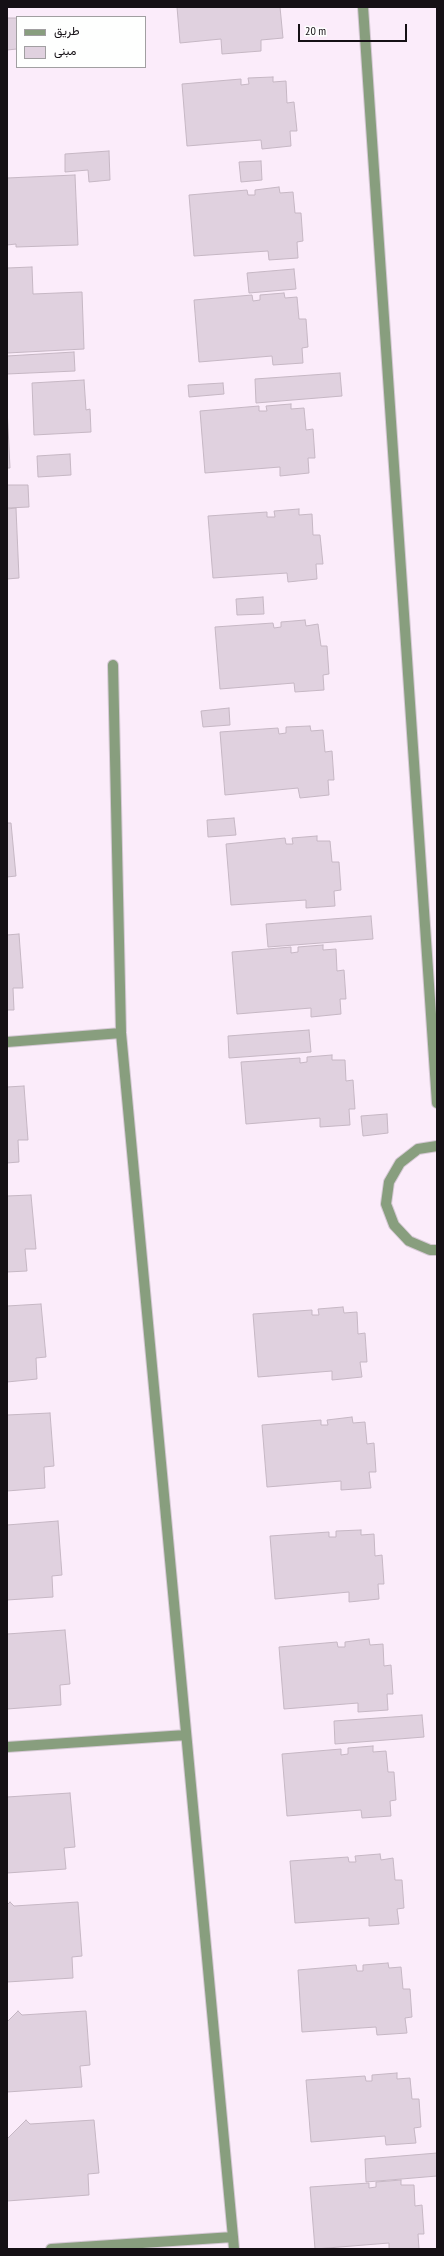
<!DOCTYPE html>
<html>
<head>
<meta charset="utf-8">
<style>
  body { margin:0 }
  #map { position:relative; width:444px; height:2256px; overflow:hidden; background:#fbecfa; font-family:"PT Sans Narrow",Vazirmatn,sans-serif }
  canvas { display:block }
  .frame { position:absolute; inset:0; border:8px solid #151015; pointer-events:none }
  .legend { position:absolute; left:16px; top:16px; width:130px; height:52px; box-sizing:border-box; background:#fefffe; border:1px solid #a19fa1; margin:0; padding:5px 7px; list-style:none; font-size:12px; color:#151015 }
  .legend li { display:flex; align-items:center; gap:8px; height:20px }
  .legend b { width:20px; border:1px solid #a19fa1 }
  .scale { position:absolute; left:298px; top:24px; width:109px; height:18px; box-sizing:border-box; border:2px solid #151015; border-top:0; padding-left:5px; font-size:12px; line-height:14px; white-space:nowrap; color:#151015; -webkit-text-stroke:3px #fefffe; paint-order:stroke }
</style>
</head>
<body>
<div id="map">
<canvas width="444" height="2256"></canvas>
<div class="frame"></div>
<ul class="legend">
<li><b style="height:5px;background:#889e7e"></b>طريق</li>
<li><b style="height:11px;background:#e0d1df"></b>مبنى</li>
</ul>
<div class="scale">20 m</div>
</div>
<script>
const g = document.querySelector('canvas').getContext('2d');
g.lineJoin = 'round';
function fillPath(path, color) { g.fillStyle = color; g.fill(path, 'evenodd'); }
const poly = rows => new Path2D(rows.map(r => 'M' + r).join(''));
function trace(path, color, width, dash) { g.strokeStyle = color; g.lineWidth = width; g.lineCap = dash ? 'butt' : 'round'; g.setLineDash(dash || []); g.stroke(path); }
const building = poly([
  [177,7,280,7,283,38,261,40,261,51,222,54,221,39,180,43,177,7],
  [7,18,17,18,17,49,7,50,7,18],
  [273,77,273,82,286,81,287,103,294,102,297,131,290,131,291,146,262,149,261,140,187,146,182,84,241,79,241,85,249,84,248,78,273,77],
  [109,151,110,180,89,182,88,170,65,172,65,154,109,151],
  [261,161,262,180,241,182,239,162,261,161],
  [75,175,78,245,16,247,16,244,7,245,7,178,75,175],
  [279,187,280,193,293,192,295,213,301,213,303,241,297,242,298,258,269,260,268,251,194,256,189,195,247,190,248,195,255,195,255,190,279,187],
  [32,267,33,294,82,292,84,349,7,353,7,268,32,267],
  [294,269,296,289,249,293,247,273,294,269],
  [284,293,285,298,297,297,299,319,306,319,308,347,302,348,303,363,273,365,272,356,199,362,194,300,252,295,253,301,260,300,260,295,284,293],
  [74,352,75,371,7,374,7,356,74,352],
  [340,373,342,396,256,403,255,379,340,373],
  [84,380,86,410,90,409,91,432,34,435,32,383,84,380],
  [223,383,224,394,189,397,188,385,223,383],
  [291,404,291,409,304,408,306,430,313,429,315,458,308,458,309,473,280,476,280,467,205,473,200,411,259,406,259,411,267,411,266,406,291,404],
  [7,407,10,468,7,468,7,407],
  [70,454,71,475,38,477,37,456,70,454],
  [7,485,28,485,29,507,7,508,7,485],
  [16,508,19,578,7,579,7,509,16,508],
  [299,509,299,515,312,514,313,535,320,535,323,564,316,564,317,579,288,582,287,573,213,578,208,516,267,512,267,517,275,517,274,511,299,509],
  [263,597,264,614,237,615,236,599,263,597],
  [305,620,306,626,318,624,321,646,327,646,329,674,323,675,324,690,295,692,294,683,220,689,215,627,273,623,274,628,281,627,281,622,305,620],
  [229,708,230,725,203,727,201,711,229,708],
  [310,726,311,731,323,730,325,752,332,751,334,780,328,780,329,795,300,798,298,788,225,795,220,732,278,728,279,734,286,733,286,727,310,726],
  [234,818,236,835,208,837,207,820,234,818],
  [7,823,11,823,16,876,7,877,7,823],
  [317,836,317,841,330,841,332,862,339,862,341,890,334,891,335,906,306,908,306,900,231,905,226,844,285,838,286,844,293,844,292,838,317,836],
  [371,916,373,939,268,947,266,924,371,916],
  [19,934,23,988,13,988,14,1010,7,1010,7,935,19,934],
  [323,945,323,950,336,949,337,971,344,970,346,999,340,999,341,1014,311,1017,311,1008,237,1014,232,952,291,947,291,953,298,952,298,947,323,945],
  [309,1030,311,1052,229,1058,228,1036,309,1030],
  [332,1055,332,1060,345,1060,346,1081,353,1080,355,1109,349,1109,350,1125,320,1127,320,1118,246,1124,241,1062,300,1058,300,1063,307,1062,307,1057,332,1055],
  [24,1086,28,1140,18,1140,19,1162,7,1163,7,1087,24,1086],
  [387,1114,388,1133,363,1136,361,1116,387,1114],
  [31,1195,36,1249,25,1249,27,1271,7,1272,7,1196,31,1195],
  [41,1304,46,1357,36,1358,37,1379,7,1382,7,1306,41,1304],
  [343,1307,344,1313,357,1312,358,1334,365,1333,367,1362,360,1362,362,1377,332,1380,332,1371,258,1377,253,1314,312,1310,312,1315,319,1315,318,1309,343,1307],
  [50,1413,54,1466,44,1467,45,1488,7,1491,7,1415,50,1413],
  [352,1417,353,1423,365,1422,367,1444,374,1443,376,1472,369,1472,371,1488,341,1490,341,1481,267,1487,262,1425,321,1420,321,1425,328,1425,327,1420,352,1417],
  [58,1521,62,1575,52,1576,53,1597,7,1600,7,1525,58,1521],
  [361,1530,361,1535,374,1534,375,1556,382,1555,384,1584,378,1584,379,1599,349,1602,349,1592,275,1599,270,1536,329,1532,329,1537,336,1537,336,1531,361,1530],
  [65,1630,70,1684,60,1685,61,1705,7,1709,7,1634,65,1630],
  [369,1639,370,1645,383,1644,384,1666,391,1665,393,1694,387,1694,388,1710,358,1712,358,1703,284,1709,279,1647,337,1642,338,1647,345,1647,345,1642,369,1639],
  [422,1715,424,1737,335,1744,334,1721,422,1715],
  [373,1746,373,1752,386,1751,388,1772,394,1772,396,1800,390,1801,391,1816,362,1818,361,1810,287,1816,282,1754,341,1749,341,1755,348,1754,348,1748,373,1746],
  [70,1793,75,1847,64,1848,66,1869,7,1873,7,1797,70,1793],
  [380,1854,381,1860,393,1858,395,1880,402,1880,404,1908,397,1909,399,1924,369,1926,369,1918,295,1923,290,1861,348,1857,349,1862,356,1862,355,1856,380,1854],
  [10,1902,14,1906,78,1902,82,1956,72,1957,73,1978,7,1982,7,1905,10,1902],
  [388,1963,389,1968,401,1967,403,1989,410,1989,412,2017,405,2018,407,2033,377,2035,376,2027,302,2032,298,1970,356,1965,357,1971,363,1971,363,1965,388,1963],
  [18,2011,22,2015,86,2011,90,2065,80,2066,82,2087,7,2092,7,2022,18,2011],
  [397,2073,397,2079,410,2078,412,2099,419,2099,421,2127,414,2128,416,2143,386,2145,385,2136,311,2142,306,2080,365,2076,366,2081,372,2081,372,2075,397,2073],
  [26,2120,30,2124,94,2120,99,2173,88,2174,89,2195,7,2201,7,2139,26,2120],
  [437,2153,437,2176,366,2182,365,2159,437,2153],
  [401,2180,401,2185,414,2185,415,2206,422,2205,424,2234,418,2234,419,2249,389,2249,389,2243,315,2249,310,2187,369,2183,369,2188,376,2187,376,2182,401,2180]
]);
fillPath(building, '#e0d1df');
trace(building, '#c6b7c4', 1);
const street = poly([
  [363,7,437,1103],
  [113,665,121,1033,233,2237],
  [7,1042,121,1033],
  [437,1146,418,1149,400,1163,389,1182,386,1204,394,1225,409,1241,430,1250,437,1250],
  [7,1747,186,1735],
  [51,2249,233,2237,234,2249]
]);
trace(street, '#d6c9d5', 12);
trace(street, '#889e7e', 10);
</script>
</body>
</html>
